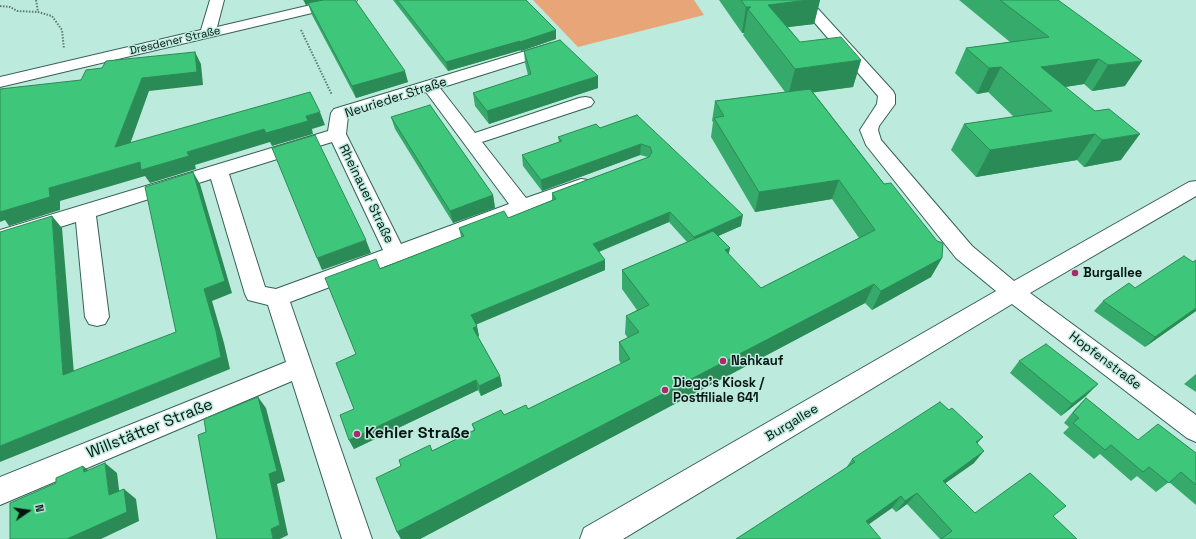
<!DOCTYPE html>
<html>
<head>
<meta charset="utf-8">
<style>
  body { margin:0 }
  #map { position:relative; width:1196px; height:539px; overflow:hidden; background:#bceadc; font-family:"Space Grotesk",sans-serif }
  canvas { display:block }
  .north { position:absolute; left:8px; top:491px; width:40px; height:40px; -webkit-text-stroke:3px #bceadc; paint-order:stroke; rotate:77deg; font-size:11px; font-weight:700; line-height:16px; text-align:center; color:#051511 }
  .north::after { content:''; display:block; margin:auto; width:14px; height:18px; background:#051511; clip-path:polygon(50% 0,100% 100%,50% 72%,0 100%) }
</style>
</head>
<body>
<div id="map">
<canvas width="1196" height="539"></canvas>
<div class="north">N</div>
</div>
<script>
const g = document.querySelector('canvas').getContext('2d');
g.lineJoin = 'round';
function fillPath(path, color) { g.fillStyle = color; g.fill(path, 'evenodd'); }
const poly = rows => new Path2D(rows.map(r => 'M' + r).join(''));
function trace(path, color, width, dash) { g.strokeStyle = color; g.lineWidth = width; g.lineCap = dash ? 'butt' : 'round'; g.setLineDash(dash || []); g.stroke(path); }
function drawText(font, color, halo, rows, align = 'center') {
  g.font = font + ' "Space Grotesk",sans-serif'; g.lineWidth = 3; g.setLineDash([]); g.textBaseline = 'middle'; g.strokeStyle = halo; g.fillStyle = color; for (const [text, x, y, turn = 0] of rows) {
    g.save(); g.translate(x, y); g.rotate((+turn || 0) * Math.PI / 180); g.textAlign = isNaN(turn) ? turn : align; if (halo) g.strokeText(text, 0, 0); g.fillText(text, 0, 0); g.restore();
  }
}
fillPath(poly([
  [533,0,694,0,704,15,578,47]
]), '#e8a577');
const minor = poly([
  [210,0,224,0,217,27,332,0,357,0,355,3,350,4,0,87,0,77,201,30,210,0],
  [795,0,810,0,893,91,895,95,895,104,879,126,878,130,881,140,972,246,1014,281,1189,182,1196,181,1196,196,1030,293,1196,415,1196,442,1187,438,1012,304,623,539,580,539,584,528,996,291,956,258,866,145,860,130,877,104,878,96,795,0],
  [552,43,558,45,560,48,558,51,440,88,475,133,579,98,585,97,591,98,594,102,591,106,482,142,526,198,581,179,588,180,591,185,588,190,290,302,372,539,342,539,292,381,0,505,0,477,286,362,268,305,248,300,245,294,211,179,96,216,109,317,105,324,97,326,89,324,85,317,76,222,0,246,0,230,328,131,331,113,334,109,552,43],
  [426,92,509,204,401,244,346,134,348,116,426,92],
  [332,142,383,250,276,289,265,287,229,174,332,142]
]);
trace(minor, '#366055', 2);
trace(poly([
  [36,0,38,12],
  [0,6,10,7,17,11,38,12,52,16,62,30,64,49],
  [301,30,332,95]
]), '#5d7c73', 2, [1.5, 1.5]);
fillPath(minor, '#fff');
fillPath(poly([
  [303,0,355,0,408,82,356,98,312,15,308,4,306,5],
  [393,0,526,0,556,39,521,51,521,50,448,71],
  [719,0,820,0,814,24,788,27,800,42,861,60,853,87,813,92,942,258,931,277,872,310,865,303,420,539,401,539,397,532,432,451,474,430,472,424,528,409,621,364,619,360,619,342,628,338,625,334,626,316,637,310,622,289,622,270,687,242,669,222,599,252,605,270,476,324,479,336,478,337,500,376,502,386,481,396,478,390,354,449,349,440,354,409,356,354,380,269,461,237,459,228,508,218,552,200,552,193,648,157,640,155,542,191,523,166,522,155,559,142,558,137,600,128,637,115,741,226,718,236,730,248,728,254,761,288,859,238,832,199,755,212,711,137,713,122,712,121,715,101,785,92,743,35,744,33,742,33],
  [959,0,1058,0,1125,86,1092,91,1084,84,1066,87,1121,160,1084,167,1077,160,976,177,951,150,964,124,1014,117,988,92,977,94,955,73,966,48,1010,42],
  [524,51,598,88,489,124,475,106,473,93,528,75,525,63],
  [391,117,493,195,495,208,453,223,395,129],
  [1103,301,1196,311,1145,347,1094,311],
  [1019,361,1086,396,1061,416,1010,373],
  [1196,374,1196,392,1184,384],
  [1086,398,1138,440,1196,453,1196,505,1169,482,1156,492,1137,476,1131,481,1100,454,1094,459,1063,433,1069,427,1064,423,1076,408],
  [977,443,974,463,945,483,975,513,1053,516,1077,539,940,539,907,504,896,512,892,508,868,524,736,539,846,468,852,459]
]), '#35aa6a');
fillPath(poly([
  [304,0,325,0,306,5],
  [808,0,820,0,814,24,764,30,768,5],
  [746,7,751,7,748,9,744,33,742,33],
  [556,30,556,39,521,51,520,42],
  [520,41,521,50,448,71,446,62],
  [195,52,201,64,203,85,149,91,124,161,115,147,142,78],
  [1099,59,1084,84,1030,92,1041,67],
  [861,60,853,87,788,96,795,69],
  [1142,61,1125,86,1092,91,1108,65],
  [1001,67,988,92,977,94,989,68],
  [405,71,408,82,356,98,352,86],
  [598,76,598,88,489,124,487,111],
  [320,112,325,125,312,129,313,134,272,146,270,142,195,165,196,169,150,183,145,176,60,201,60,210,9,226,5,220,0,222,0,209,49,188,140,162,187,152],
  [1095,134,1077,160,976,177,990,150],
  [1140,134,1121,160,1084,167,1102,140],
  [641,144,640,155,542,191,541,180],
  [193,172,200,184,232,293,212,301,224,343,230,369,0,462,0,446,221,357,204,289],
  [839,180,832,199,755,212,759,192],
  [493,195,495,208,453,223,450,211],
  [670,212,669,222,593,254,593,244],
  [743,215,741,226,693,247,694,237],
  [52,216,62,228,75,386,63,375],
  [366,240,371,253,322,270,317,258],
  [730,248,726,267,725,250],
  [942,258,931,277,872,310,881,291],
  [605,260,605,270,473,326,471,315],
  [874,284,865,303,420,539,401,539,397,532],
  [1196,308,1196,311,1145,347,1155,337],
  [477,326,479,336,475,338,473,328],
  [500,376,502,386,481,396,479,386],
  [476,380,478,390,354,449,349,440],
  [1098,384,1086,396,1061,416,1072,404],
  [258,397,266,408,285,481,277,484,288,535,280,539,273,539,271,529,269,474],
  [983,437,972,449,976,442],
  [984,451,974,463,933,492,943,481],
  [105,463,117,473,121,505,109,495],
  [83,466,96,476,84,472],
  [124,489,136,499,139,521,101,539,67,539],
  [917,493,907,504,896,512,905,501],
  [901,496,892,508,858,532,866,521]
]), '#2b8b56');
const building = poly([
  [323,0,355,0,405,71,352,86,308,3,323,0],
  [397,0,526,0,556,30,520,42,520,41,446,62,397,0],
  [741,0,808,0,768,5,800,42,841,37,861,60,795,69,748,9,751,7,746,7,741,0],
  [1000,0,1058,0,1142,61,1108,65,1099,59,1041,67,1095,111,1109,109,1140,134,1102,140,1095,134,990,150,964,124,1052,111,1001,67,989,68,966,48,1049,37,1000,0],
  [560,40,598,76,487,111,473,93,531,74,524,51,560,40],
  [195,52,197,72,142,78,115,147,310,92,320,112,306,116,308,121,266,133,264,129,187,152,189,156,141,170,140,162,49,188,50,197,0,212,0,89,81,80,86,70,102,68,106,61,195,52],
  [810,89,884,184,891,183,937,241,943,243,942,258,881,291,874,284,397,532,376,478,401,466,399,460,430,445,432,451,475,430,472,424,501,410,504,415,526,405,528,409,630,359,619,342,639,332,626,316,649,305,622,270,713,231,730,248,725,250,761,288,875,230,839,180,759,192,714,118,724,116,715,101,810,89],
  [430,105,493,195,450,211,391,117,430,105],
  [637,115,743,215,694,237,670,212,593,244,605,260,471,315,477,326,473,328,500,376,479,386,476,380,349,440,340,415,354,409,336,363,356,354,325,278,376,259,380,269,464,236,459,228,504,211,508,218,556,199,552,193,649,157,652,152,650,147,641,144,541,180,522,155,562,141,558,137,596,124,600,128,637,115],
  [315,135,366,240,317,258,272,148,315,135],
  [193,172,225,281,204,289,216,331,221,357,0,446,0,232,52,216,63,375,176,332,145,187,193,172],
  [1184,256,1193,262,1196,260,1196,308,1155,337,1103,301,1129,283,1135,288,1184,256],
  [1046,344,1098,384,1072,404,1019,361,1046,344],
  [258,397,277,471,269,474,280,525,271,529,273,539,217,539,198,435,206,432,204,419,258,397],
  [1086,398,1138,440,1158,424,1196,453,1196,485,1181,472,1169,483,1149,467,1143,472,1111,445,1105,450,1073,423,1079,418,1073,413,1086,398],
  [940,402,949,410,952,408,983,437,976,442,984,451,943,481,975,513,1030,473,1066,506,1053,516,1077,539,941,539,952,531,917,493,905,501,901,496,866,521,881,539,736,539,855,462,852,459,940,402],
  [105,463,109,495,124,489,127,512,67,539,10,539,10,503,56,483,56,478,83,466,84,472,105,463]
]);
fillPath(building, '#3ec67b');
trace(building, '#2b8b56', 1);
for (const [x, y, r, color] of [
  [1075,273,4,"#af286c"],
  [723,361,4,"#af286c"],
  [665,390,4,"#af286c"],
  [357,434,4,"#af286c"]
]) { const dot = new Path2D(); dot.arc(x, y, r, 0, 2 * Math.PI); g.fillStyle = color; g.fill(dot); trace(dot, '#bceadc', 1.5); }
drawText('11px', '#051511', '#bceadc', [
  ["Dresdener Straße",175,41,-13]
]);
drawText('13px', '#051511', '#bceadc', [
  ["Neurieder Straße",396,98,-18],
  ["Rheinauer Straße",366,194,64],
  ["Hopfenstraße",1105,361,37],
  ["Burgallee",792,423,-31]
]);
drawText('bold 13px', '#051511', '#bceadc', [
  ["Burgallee",1083,273],
  ["Nahkauf",731,361],
  ["Diego's Kiosk /",673,383],
  ["Postfiliale 641",673,398]
], 'left');
drawText('16px', '#051511', '#bceadc', [
  ["Willstätter Straße",150,429,-22]
]);
drawText('bold 16px', '#051511', '#bceadc', [
  ["Kehler Straße",365,434]
], 'left');
</script>
</body>
</html>
